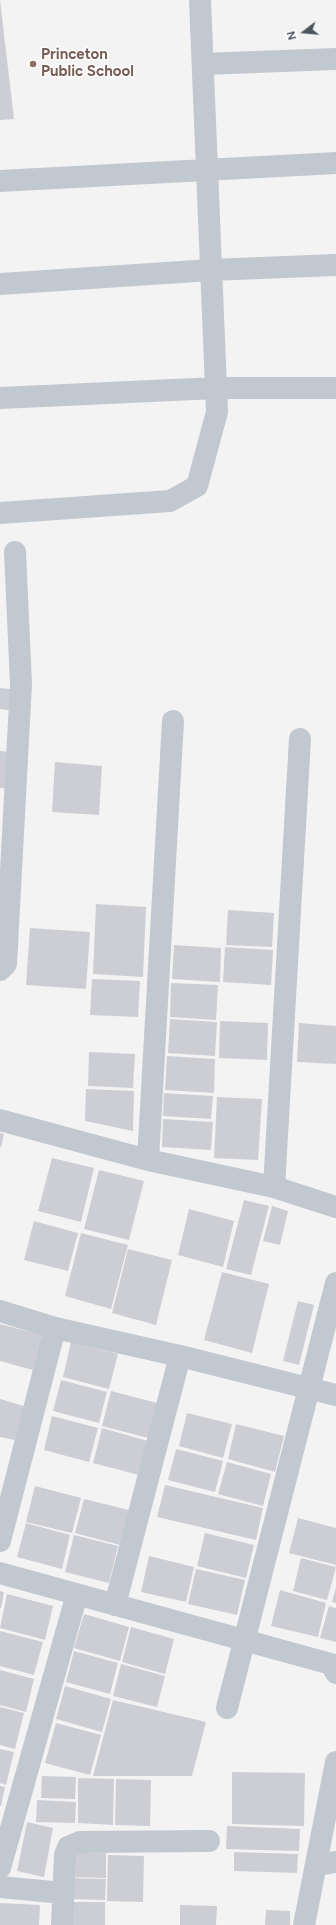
<!DOCTYPE html>
<html>
<head>
<meta charset="utf-8">
<style>
  body { margin:0 }
  #map { position:relative; width:336px; height:1925px; overflow:hidden; background:#f4f3f3; font-family:Figtree,sans-serif }
  canvas { display:block }
  .north { position:absolute; left:284px; top:12px; width:40px; height:40px; -webkit-text-stroke:3px #fff; paint-order:stroke; rotate:254deg; font-size:11px; font-weight:700; line-height:16px; text-align:center; color:#4c545e }
  .north::after { content:''; display:block; margin:auto; width:14px; height:18px; background:#4c545e; clip-path:polygon(50% 0,100% 100%,50% 72%,0 100%) }
</style>
</head>
<body>
<div id="map">
<canvas width="336" height="1925"></canvas>
<div class="north">N</div>
</div>
<script>
const g = document.querySelector('canvas').getContext('2d');
g.lineJoin = 'round';
function fillPath(path, color) { g.fillStyle = color; g.fill(path, 'evenodd'); }
const poly = rows => new Path2D(rows.map(r => 'M' + r).join(''));
function trace(path, color, width, dash) { g.strokeStyle = color; g.lineWidth = width; g.lineCap = dash ? 'butt' : 'round'; g.setLineDash(dash || []); g.stroke(path); }
function drawText(font, color, halo, rows, align = 'center') {
  g.font = font + ' Figtree,sans-serif'; g.lineWidth = 3; g.setLineDash([]); g.textBaseline = 'middle'; g.strokeStyle = halo; g.fillStyle = color; for (const [text, x, y, turn = 0] of rows) {
    g.save(); g.translate(x, y); g.rotate((+turn || 0) * Math.PI / 180); g.textAlign = isNaN(turn) ? turn : align; if (halo) g.strokeText(text, 0, 0); g.fillText(text, 0, 0); g.restore();
  }
}
fillPath(poly([
  [0,0,14,119,0,120],
  [0,688,19,690,17,711,0,709],
  [0,751,13,752,9,789,0,788],
  [55,762,102,766,99,815,52,812],
  [96,904,146,907,143,977,93,974],
  [228,910,274,913,272,947,226,945],
  [30,928,90,932,86,989,26,985],
  [174,945,221,948,220,982,172,979],
  [225,947,273,950,271,985,223,982],
  [92,979,140,981,138,1017,90,1015],
  [171,983,218,985,216,1020,170,1017],
  [170,1019,217,1022,215,1056,168,1053],
  [220,1021,268,1023,267,1060,219,1058],
  [299,1023,336,1026,336,1064,297,1062],
  [89,1052,135,1054,133,1088,88,1086],
  [167,1056,215,1059,214,1093,165,1090],
  [86,1089,134,1091,133,1131,85,1121],
  [164,1093,213,1096,211,1119,163,1116],
  [217,1097,262,1099,258,1160,214,1158],
  [163,1119,213,1122,211,1150,162,1147],
  [0,1133,4,1134,1,1147,0,1147],
  [52,1158,94,1168,81,1222,38,1211],
  [99,1170,144,1181,129,1240,84,1229],
  [244,1200,269,1206,251,1275,226,1269],
  [272,1206,288,1211,280,1245,263,1241],
  [189,1209,234,1221,223,1267,178,1255],
  [34,1221,78,1233,68,1271,24,1260],
  [81,1233,128,1245,111,1309,65,1296],
  [128,1249,172,1260,156,1325,112,1313],
  [222,1272,269,1284,252,1353,204,1340],
  [298,1301,314,1305,299,1365,283,1361],
  [0,1324,42,1335,33,1370,0,1361],
  [71,1342,118,1354,109,1389,63,1377],
  [61,1380,107,1392,99,1423,53,1411],
  [111,1391,157,1403,148,1438,102,1426],
  [0,1399,24,1406,15,1440,0,1437],
  [187,1413,232,1424,223,1458,179,1446],
  [52,1416,98,1428,89,1462,44,1450],
  [236,1424,284,1436,275,1472,228,1459],
  [102,1428,148,1441,139,1475,93,1463],
  [176,1449,223,1461,215,1492,168,1480],
  [227,1462,271,1474,263,1506,218,1494],
  [165,1485,263,1508,256,1540,157,1517],
  [35,1486,81,1498,72,1533,26,1522],
  [84,1499,129,1510,120,1545,75,1533],
  [298,1518,336,1528,336,1565,289,1553],
  [26,1523,70,1535,62,1569,17,1557],
  [205,1533,254,1545,246,1578,197,1566],
  [74,1535,118,1546,109,1583,65,1572],
  [149,1556,194,1567,186,1602,141,1592],
  [301,1558,336,1567,327,1600,293,1591],
  [196,1569,245,1580,237,1615,188,1604],
  [336,1587,336,1603,332,1602],
  [280,1590,326,1603,318,1637,271,1626],
  [0,1591,4,1592,1,1608,0,1608],
  [7,1594,53,1606,45,1640,0,1628],
  [329,1606,336,1608,336,1642,320,1638],
  [84,1614,129,1627,120,1661,74,1648],
  [131,1627,174,1639,165,1674,122,1662],
  [0,1631,43,1642,34,1675,0,1666],
  [74,1651,118,1663,110,1694,66,1682],
  [121,1664,165,1676,157,1707,113,1696],
  [0,1670,34,1679,26,1712,0,1705],
  [65,1686,111,1699,102,1732,56,1719],
  [113,1700,206,1722,192,1776,93,1776],
  [0,1707,24,1713,15,1749,0,1745],
  [56,1723,101,1735,90,1775,45,1763],
  [0,1749,14,1752,6,1785,0,1783],
  [232,1772,305,1773,304,1826,232,1824],
  [42,1776,76,1777,75,1799,41,1798],
  [78,1778,114,1779,113,1825,78,1823],
  [116,1779,151,1780,150,1826,115,1825],
  [0,1786,5,1787,1,1806,0,1806],
  [37,1800,76,1802,75,1823,36,1822],
  [27,1822,53,1828,44,1877,17,1871],
  [227,1826,300,1829,299,1851,226,1849],
  [234,1852,298,1854,297,1873,234,1871],
  [71,1853,106,1853,106,1878,71,1877],
  [108,1855,144,1856,143,1902,107,1901],
  [70,1878,106,1879,105,1900,70,1899],
  [69,1902,105,1902,105,1925,69,1925],
  [0,1903,40,1905,39,1925,0,1925],
  [180,1905,217,1906,216,1925,180,1925],
  [266,1910,290,1911,290,1925,265,1925]
]), '#cdced4');
trace(poly([
  [203,64,336,59],
  [0,181,336,163],
  [0,284,211,270,336,265],
  [0,398,216,388,336,388],
  [0,513,170,501,197,486,217,412,200,0],
  [0,970,6,964,21,684,15,552],
  [0,1120,148,1160,274,1187,336,1207],
  [148,1160,173,721],
  [274,1187,300,739],
  [0,1311,55,1328,180,1356,336,1395],
  [0,1541,55,1328],
  [0,1573,331,1664,336,1673],
  [115,1605,180,1356],
  [227,1708,336,1283],
  [316,1865,336,1862],
  [0,1868,77,1594],
  [0,1887,63,1893],
  [62,1925,65,1855,68,1847,80,1842,209,1841],
  [304,1925,336,1762]
]), '#c2c8cf', 22);
for (const [x, y, r, color] of [
  [33,64,4,"#8d6e63"]
]) { const dot = new Path2D(); dot.arc(x, y, r, 0, 2 * Math.PI); g.fillStyle = color; g.fill(dot); trace(dot, '#fff', 1.5); }
drawText('bold 15px', '#785e54', '#fff', [
  ["Princeton",41,55],
  ["Public School",41,72]
], 'left');
</script>
</body>
</html>
